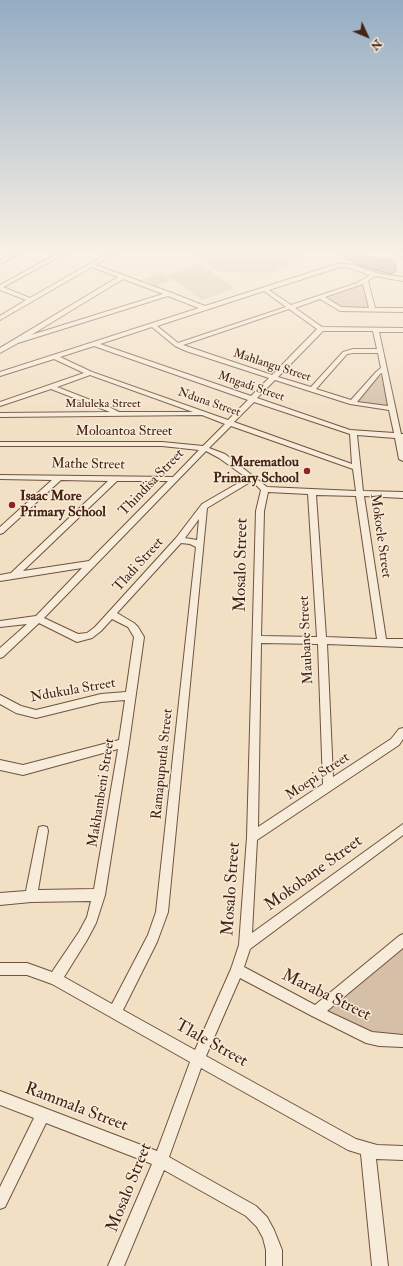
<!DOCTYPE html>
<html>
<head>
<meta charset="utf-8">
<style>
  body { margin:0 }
  #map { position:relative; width:403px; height:1266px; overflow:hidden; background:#f2e0c5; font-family:"IM FELL Double Pica",serif }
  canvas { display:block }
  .north { position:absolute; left:347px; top:16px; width:40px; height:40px; -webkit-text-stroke:3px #f7ebd9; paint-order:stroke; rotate:134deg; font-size:11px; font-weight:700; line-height:16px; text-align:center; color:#452213 }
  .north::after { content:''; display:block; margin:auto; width:14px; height:18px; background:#452213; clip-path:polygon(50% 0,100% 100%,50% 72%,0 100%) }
</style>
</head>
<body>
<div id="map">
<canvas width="403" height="1266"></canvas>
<div class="north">N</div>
</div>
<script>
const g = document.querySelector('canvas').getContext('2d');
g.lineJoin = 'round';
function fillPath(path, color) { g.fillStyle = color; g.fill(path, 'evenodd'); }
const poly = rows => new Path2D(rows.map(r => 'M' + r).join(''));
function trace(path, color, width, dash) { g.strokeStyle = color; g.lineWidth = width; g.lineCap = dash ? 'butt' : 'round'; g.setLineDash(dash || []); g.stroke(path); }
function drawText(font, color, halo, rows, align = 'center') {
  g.font = font + ' "IM FELL Double Pica",serif'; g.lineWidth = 3; g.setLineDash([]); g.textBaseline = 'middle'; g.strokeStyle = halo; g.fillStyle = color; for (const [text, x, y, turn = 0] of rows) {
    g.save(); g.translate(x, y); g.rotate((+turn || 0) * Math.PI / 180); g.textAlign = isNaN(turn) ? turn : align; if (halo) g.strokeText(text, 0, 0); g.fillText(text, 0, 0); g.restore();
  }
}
fillPath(poly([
  [190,252,303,252,303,258,272,273,224,272,218,271],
  [200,264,235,288,202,300,167,275],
  [161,273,173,280,156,286,144,279],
  [361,285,364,286,370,307,367,308,338,308,327,298],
  [378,376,383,376,389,404,385,407,354,403],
  [403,947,403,1035,372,1035,328,1010]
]), '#d5c0a7');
const building = poly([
  [342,252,353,256,360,253,378,260,382,257,395,262,396,271,391,274,367,268,354,263,340,253,342,252]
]);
fillPath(building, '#9f8570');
trace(building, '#452213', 1);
const minor = poly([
  [15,252,22,252,0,264,0,260,15,252],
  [61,252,68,252,3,287,30,298,110,252,117,252,96,265,172,293,205,306,340,263,353,265,380,274,403,277,403,281,375,276,368,281,375,308,403,308,403,312,340,311,320,299,295,308,322,327,403,328,403,332,379,332,401,434,403,434,403,461,399,459,395,438,357,435,363,491,403,492,403,498,364,496,386,639,403,639,403,647,327,644,333,777,391,739,399,729,403,728,403,739,399,745,257,840,252,933,403,824,403,835,250,949,244,967,315,1005,399,936,403,934,403,948,327,1011,372,1032,403,1035,403,1047,379,1046,366,1043,312,1016,240,978,206,1056,356,1139,377,1145,403,1146,403,1160,376,1159,388,1266,372,1266,361,1154,348,1150,201,1068,169,1157,256,1206,267,1217,274,1230,282,1250,282,1266,266,1266,266,1250,263,1238,257,1227,246,1216,164,1170,124,1266,108,1266,152,1164,46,1123,5,1207,0,1209,0,1187,34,1118,0,1105,0,1091,157,1151,190,1062,52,984,27,975,0,975,0,963,27,963,52,972,79,932,87,917,91,901,31,902,0,905,0,893,26,891,38,831,39,827,43,826,47,827,48,831,38,890,94,889,118,749,23,775,0,770,0,760,23,765,119,740,125,700,101,702,36,718,16,713,0,704,0,695,21,706,36,710,101,694,126,692,134,637,128,627,112,619,101,631,92,638,77,642,39,623,3,657,0,658,0,648,27,624,0,627,0,621,36,616,82,568,0,581,0,575,11,573,108,481,61,480,3,533,0,534,0,527,52,480,0,479,0,475,173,477,199,450,162,446,0,446,0,442,162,442,203,446,225,424,202,415,0,417,0,413,110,412,51,389,0,406,0,402,84,373,54,359,0,376,0,372,199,308,168,296,18,343,0,353,0,348,118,277,92,267,0,320,0,316,26,300,0,290,0,285,61,252],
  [340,267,350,268,370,275,357,283,291,305,269,290,340,267],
  [123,279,163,294,31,335,123,279],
  [363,284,369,308,341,307,325,297,363,284],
  [264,291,286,307,178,343,157,326,264,291],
  [289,309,317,329,272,375,183,345,289,309],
  [152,327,175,346,186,351,269,378,251,396,100,344,152,327],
  [323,331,373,331,377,349,353,349,343,352,311,387,278,377,323,331],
  [94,346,108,351,248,400,228,420,92,372,60,357,94,346],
  [353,353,378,353,381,368,376,372,351,400,316,389,347,354,353,353],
  [382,373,388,406,357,402,380,374,382,373],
  [90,375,193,412,119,412,111,408,57,387,90,375],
  [275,380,350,404,389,410,394,433,350,430,257,398,275,380],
  [254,402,350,434,352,464,234,422,254,402],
  [231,426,353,469,356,491,267,487,225,454,209,448,231,426],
  [206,451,219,458,247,478,202,504,176,538,95,627,87,633,78,634,44,618,206,451],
  [117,481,168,481,89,561,23,571,117,481],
  [252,481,261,490,256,511,247,837,239,945,231,969,195,1050,123,1010,157,942,168,912,207,508,252,481],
  [268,492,308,494,317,637,261,636,264,511,268,492],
  [316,495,356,496,377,639,326,637,316,495],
  [199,519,197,540,185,538,199,519],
  [181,543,190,544,196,547,156,912,148,935,112,1004,64,977,87,940,96,923,105,895,129,743,144,637,138,627,134,623,117,613,181,543],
  [261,643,318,644,323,784,258,827,261,643],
  [394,252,403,252,403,256,395,253,394,252]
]);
trace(minor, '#705240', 2);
fillPath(minor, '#f7ebd9');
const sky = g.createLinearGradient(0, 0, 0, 429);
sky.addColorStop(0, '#94acc2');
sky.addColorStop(0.59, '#f9f1e5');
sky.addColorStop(1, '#f9f1e500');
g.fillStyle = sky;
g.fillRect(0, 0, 403, 429);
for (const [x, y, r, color] of [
  [307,471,4,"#8f2418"],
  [12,505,4,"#8f2418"]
]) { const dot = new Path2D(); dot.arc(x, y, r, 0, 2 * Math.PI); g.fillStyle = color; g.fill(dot); trace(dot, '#f7ebd9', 1.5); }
drawText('12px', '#452213', '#f7ebd9', [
  ["Mahlangu Street",272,366,18],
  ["Mngadi Street",251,387,19],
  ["Nduna Street",209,403,19],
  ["Maluleka Street",103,404]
]);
drawText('14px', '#452213', '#f7ebd9', [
  ["Moloantoa Street",124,432],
  ["Mathe Street",88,465,1],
  ["Thindisa Street",152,483,-46],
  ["Mokoele Street",380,536,82],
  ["Tladi Street",139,565,-48],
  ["Maubane Street",307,640,-93],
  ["Ndukula Street",73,691,-10],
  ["Ramapuputla Street",163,764,-84],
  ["Moepi Street",318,777,-34],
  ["Makhambeni Street",102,793,-81]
]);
drawText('bold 14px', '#452213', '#f7ebd9', [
  ["Marematlou",299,463],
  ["Primary School",299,479],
  ["Isaac More",20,497,"left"],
  ["Primary School",20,513,"left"]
], 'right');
drawText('17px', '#452213', '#f7ebd9', [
  ["Mosalo Street",242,565,-89],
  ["Mokobane Street",314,874,-36],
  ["Mosalo Street",232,889,-86],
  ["Maraba Street",326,996,26],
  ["Tlale Street",211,1044,29],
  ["Rammala Street",76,1108,21],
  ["Mosalo Street",130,1188,-68]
]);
</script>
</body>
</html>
